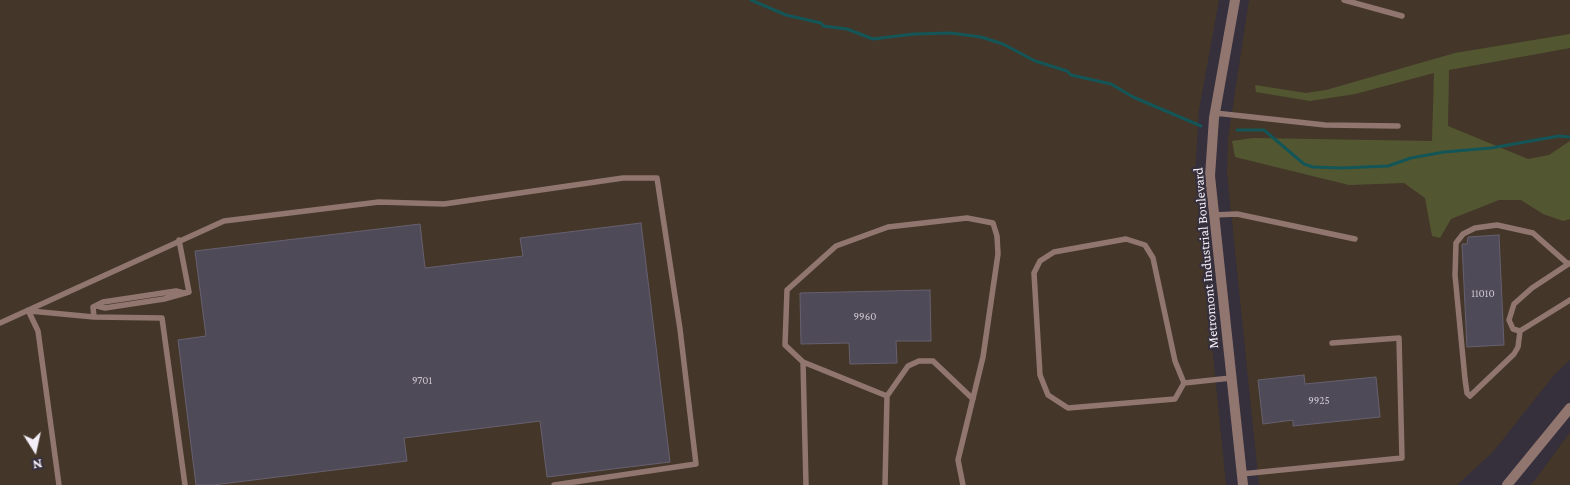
<!DOCTYPE html>
<html>
<head>
<meta charset="utf-8">
<style>
  body { margin:0 }
  #map { position:relative; width:1570px; height:485px; overflow:hidden; background:#362f3c; font-family:"Crimson Pro",serif }
  canvas { display:block }
  .north { position:absolute; left:10px; top:425px; width:50px; height:50px; -webkit-text-stroke:4px #362f3c; paint-order:stroke; rotate:170deg; font-size:14px; font-weight:700; line-height:20px; text-align:center; color:#f3eef7 }
  .north::after { content:''; display:block; margin:auto; width:18px; height:22px; background:#f3eef7; clip-path:polygon(50% 0,100% 100%,50% 72%,0 100%) }
</style>
</head>
<body>
<div id="map">
<canvas width="1570" height="485"></canvas>
<div class="north">N</div>
</div>
<script>
const g = document.querySelector('canvas').getContext('2d');
g.lineJoin = 'round';
function fillPath(path, color) { g.fillStyle = color; g.fill(path, 'evenodd'); }
const poly = rows => new Path2D(rows.map(r => 'M' + r).join(''));
function trace(path, color, width, dash) { g.strokeStyle = color; g.lineWidth = width; g.lineCap = dash ? 'butt' : 'round'; g.setLineDash(dash || []); g.stroke(path); }
function drawText(font, color, halo, rows, align = 'center') {
  g.font = font + ' "Crimson Pro",serif'; g.lineWidth = 4.5; g.setLineDash([]); g.textBaseline = 'middle'; g.strokeStyle = halo; g.fillStyle = color; for (const [text, x, y, turn = 0] of rows) {
    g.save(); g.translate(x, y); g.rotate((+turn || 0) * Math.PI / 180); g.textAlign = isNaN(turn) ? turn : align; if (halo) g.strokeText(text, 0, 0); g.fillText(text, 0, 0); g.restore();
  }
}
fillPath(poly([
  [0,0,1219,0,1199,110,1195,175,1226,485,0,485],
  [1249,0,1570,0,1570,360,1554,375,1493,452,1457,485,1259,485,1227,173,1228,138],
  [1570,432,1570,485,1530,485,1535,480]
]), '#443729');
fillPath(poly([
  [1570,34,1570,48,1449,70,1448,126,1528,159,1549,155,1570,141,1570,219,1563,221,1543,214,1521,200,1499,200,1451,219,1440,238,1432,236,1425,198,1404,183,1349,185,1235,157,1232,141,1253,138,1432,141,1434,73,1355,94,1310,101,1256,92,1255,85,1306,93,1326,90,1455,53]
]), '#525731');
trace(poly([
  [751,0,786,15,821,23,823,26,847,29,873,39,914,34,951,33,981,37,1003,44,1035,61,1067,71,1071,75,1111,84,1133,97,1201,126],
  [1237,130,1264,130,1304,164,1313,167,1342,168,1388,166,1411,158,1444,152,1491,148,1559,136,1570,137]
]), '#145657', 3);
const building = poly([
  [641,223,670,462,547,477,540,421,404,438,407,461,213,485,196,485,178,340,206,336,195,251,420,224,425,268,523,256,520,238,641,223],
  [1499,235,1504,345,1467,347,1462,244,1467,244,1468,237,1499,235],
  [930,290,931,341,896,341,897,363,850,364,849,343,801,344,800,293,930,290],
  [1304,375,1305,384,1376,377,1380,417,1293,426,1293,420,1263,424,1258,380,1304,375]
]);
fillPath(building, '#4f4a58');
trace(building, '#66606f', 1);
trace(poly([
  [1344,0,1402,16],
  [1215,113,1325,125,1398,126],
  [1213,215,1237,214,1355,239],
  [1570,263,1532,288,1514,304,1509,320,1513,329,1520,331,1570,300],
  [97,306,105,308,164,299,189,292,179,240],
  [28,310,38,331,59,485],
  [30,311,94,317,162,318,185,485],
  [94,317,93,307,103,302,176,291,184,293],
  [0,323,224,221,379,202,444,204,623,178,657,178,680,329,696,464,554,485],
  [1520,331,1518,347,1514,354,1470,396,1467,393,1465,379,1455,275,1456,243,1463,234,1475,228,1497,225,1533,233,1568,264],
  [803,362,785,345,787,290,836,246,888,227,967,218,993,223,997,236,998,254,983,357,958,460,963,485],
  [1184,383,1175,361,1153,258,1145,245,1126,239,1054,252,1040,261,1034,273,1040,375,1048,395,1068,408,1175,399,1184,383,1231,378],
  [1241,474,1402,458,1399,338,1332,343],
  [806,485,803,362,887,396],
  [885,485,887,396,908,366,919,361,933,361,973,399]
]), '#917670', 5.5);
trace(poly([
  [1235,0,1214,118,1210,176,1243,485],
  [1507,485,1570,408]
]), '#917670', 10);
drawText('11px', '#cac5cf', null, [
  ["11010",1483,294],
  ["9960",865,317],
  ["9701",422,381],
  ["9925",1319,401]
]);
drawText('14px', '#f3eef7', '#362f3c', [
  ["Metromont Industrial Boulevard",1206,258,-95]
]);
</script>
</body>
</html>
